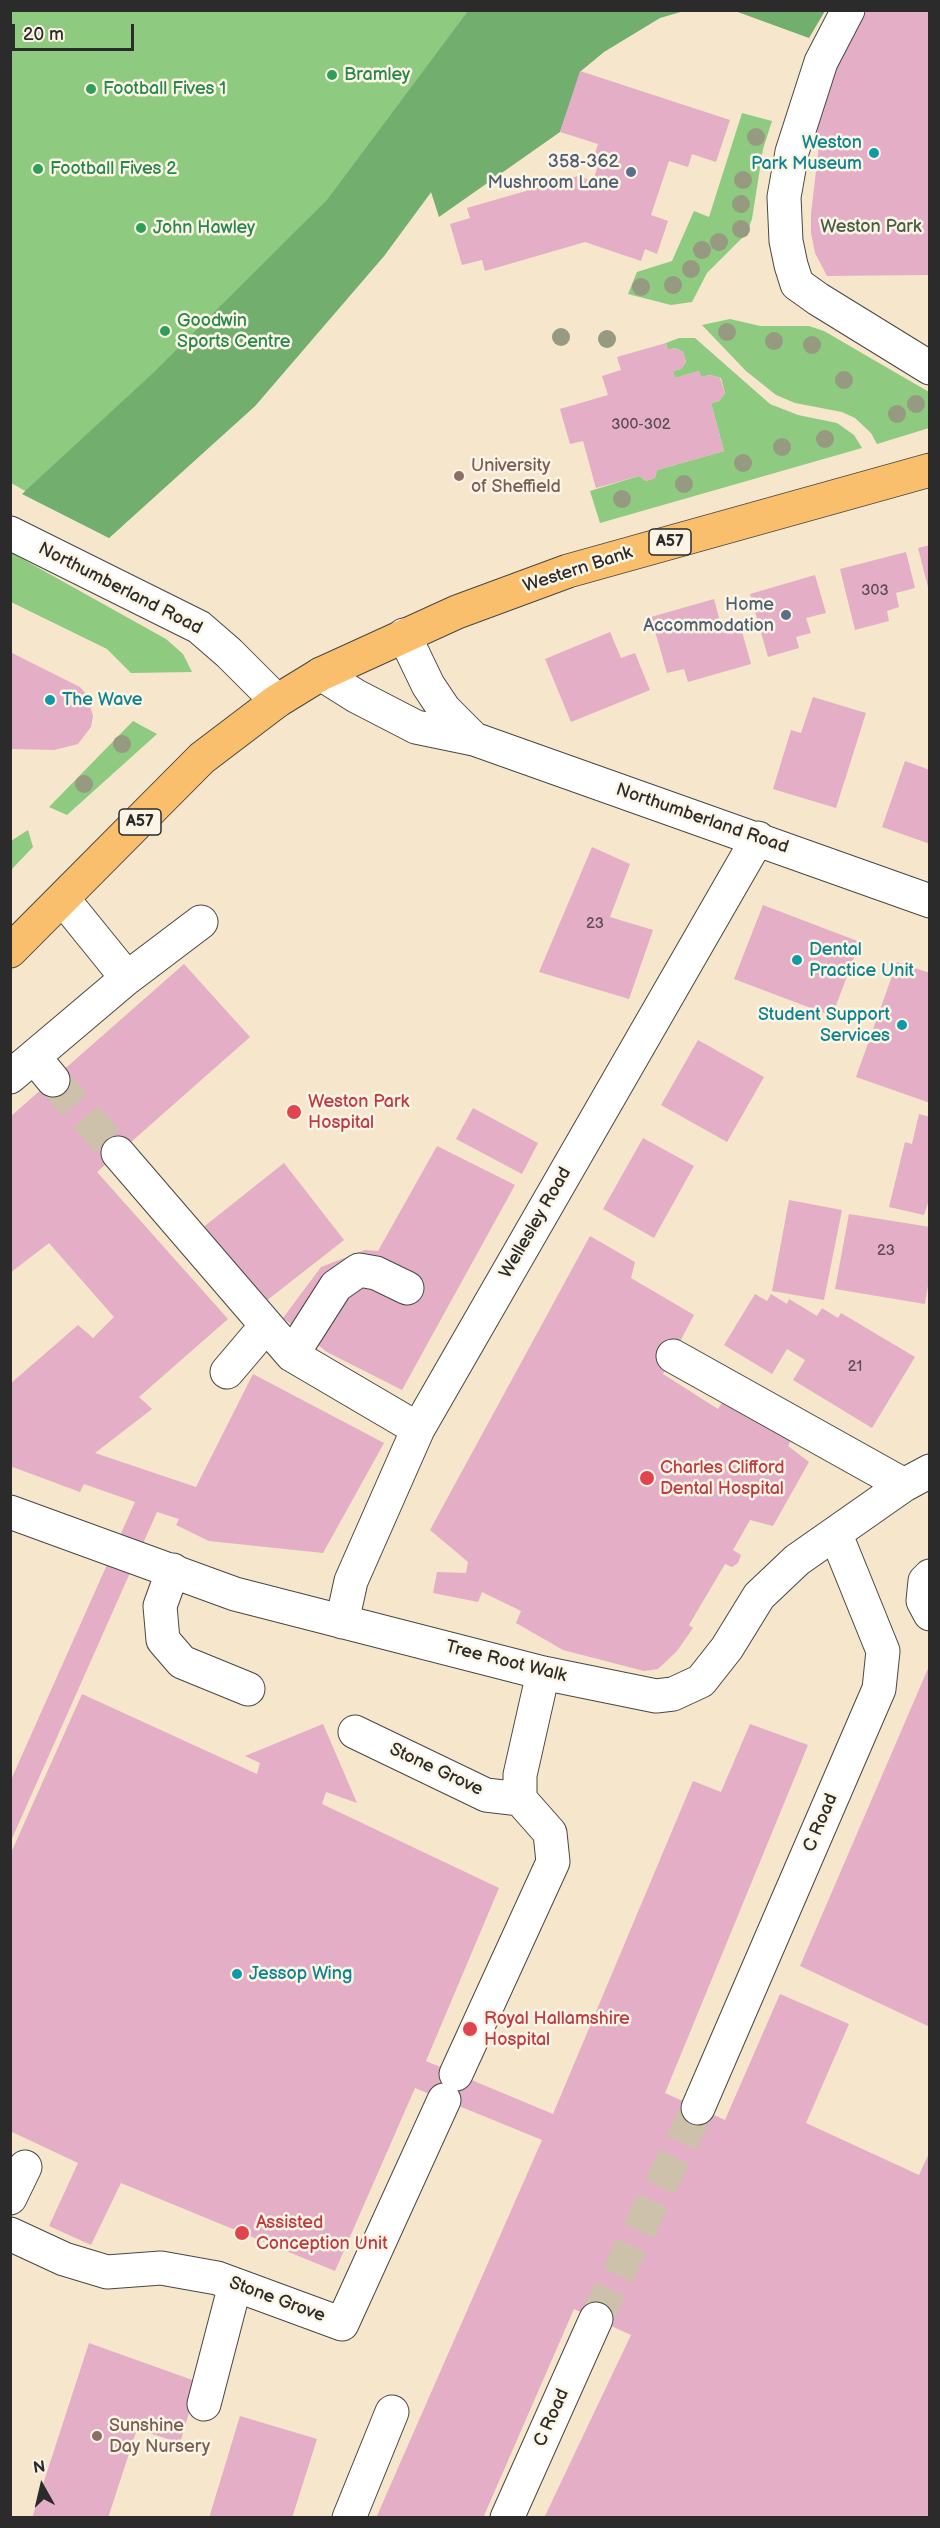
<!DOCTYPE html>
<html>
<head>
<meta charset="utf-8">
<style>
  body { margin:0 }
  #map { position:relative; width:940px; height:2528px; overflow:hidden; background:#f5e6cc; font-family:"Balsamiq Sans",sans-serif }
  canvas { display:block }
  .frame { position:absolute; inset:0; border:12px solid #2b2b2b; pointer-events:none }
  .north { position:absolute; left:12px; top:2456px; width:60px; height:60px; -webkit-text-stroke:4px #fcf5e5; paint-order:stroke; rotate:352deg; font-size:16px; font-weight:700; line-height:24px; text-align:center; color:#2b2b2b }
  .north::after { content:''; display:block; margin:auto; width:21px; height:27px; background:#2b2b2b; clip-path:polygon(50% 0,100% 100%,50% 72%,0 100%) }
  .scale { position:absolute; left:12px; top:24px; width:122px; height:27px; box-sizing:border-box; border:3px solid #2b2b2b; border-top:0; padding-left:8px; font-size:18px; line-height:21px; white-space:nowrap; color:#2b2b2b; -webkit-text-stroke:4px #fcf5e5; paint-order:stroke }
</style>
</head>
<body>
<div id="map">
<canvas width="940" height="2528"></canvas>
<div class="frame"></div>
<div class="north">N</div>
<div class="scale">20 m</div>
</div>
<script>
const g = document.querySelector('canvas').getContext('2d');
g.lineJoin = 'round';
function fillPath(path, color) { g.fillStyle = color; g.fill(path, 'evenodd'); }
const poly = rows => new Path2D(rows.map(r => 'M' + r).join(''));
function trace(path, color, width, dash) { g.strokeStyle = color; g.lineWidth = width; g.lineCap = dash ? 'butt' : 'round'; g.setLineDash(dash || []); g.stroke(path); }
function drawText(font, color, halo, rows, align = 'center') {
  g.font = font + ' "Balsamiq Sans",sans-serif'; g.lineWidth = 5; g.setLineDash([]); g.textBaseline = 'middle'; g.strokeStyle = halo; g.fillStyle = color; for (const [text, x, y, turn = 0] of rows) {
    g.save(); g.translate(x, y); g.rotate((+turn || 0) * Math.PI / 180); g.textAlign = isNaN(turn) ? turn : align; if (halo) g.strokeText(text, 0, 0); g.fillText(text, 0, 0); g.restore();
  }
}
fillPath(poly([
  [10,11,565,11,384,256,255,406,109,538,11,483],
  [742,113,772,121,763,149,752,219,746,234,707,273,692,302,671,305,628,294,637,272,672,261,694,211,709,217],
  [730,319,760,326,809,326,824,331,929,392,929,428,877,444,871,433,855,418,842,412,795,403,776,395,746,371,702,325],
  [679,338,695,338,770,404,798,415,837,423,854,435,862,448,600,523,590,491,639,476,646,481,655,478,657,470,724,451,711,403,719,401,725,393,721,378,710,375,701,377,699,371,675,378,673,371,681,369,686,362,683,352,675,348,668,350,666,343],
  [10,552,166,639,183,654,192,672,131,673,107,649,11,602],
  [133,721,157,734,67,815,49,807],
  [28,830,33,847,11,870,11,841]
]), '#8eca7f');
fillPath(poly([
  [468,11,684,11,660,18,604,52,581,71,560,132,439,217,431,192,384,256,255,406,109,538,22,494,151,375,327,200],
  [735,11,825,11,809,38]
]), '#72ae6e');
fillPath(poly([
  [859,10,930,10,930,275,827,276,815,253,811,233,811,214,820,137,814,136,817,116],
  [580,71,730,120,716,162,692,154,688,167,669,161,651,215,668,221,657,254,645,249,641,261,585,242,485,271,482,260,462,265,450,224,470,218,467,208,578,176,593,181,598,165,592,163,598,144,560,132],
  [666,343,668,350,675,348,683,352,686,362,681,369,673,371,675,378,699,371,701,377,710,375,720,378,725,393,719,401,711,403,724,451,657,470,655,478,646,481,639,476,596,488,583,441,570,444,560,409,608,395,602,376,621,370,617,357],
  [930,545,930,591,929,591,918,548],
  [906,552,915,588,896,593,899,607,887,611,889,621,855,630,840,569],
  [815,575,826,613,806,618,811,633,796,637,799,648,768,657,750,594],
  [714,599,723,633,741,628,751,664,688,682,684,669,667,673,651,617],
  [610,632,621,658,635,653,650,690,571,722,545,659],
  [10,652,80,687,87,695,93,716,91,727,78,744,54,750,10,749],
  [813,697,866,713,836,808,773,789,791,730,801,733],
  [905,761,930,770,930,844,882,827],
  [592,847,630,864,610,917,653,930,629,999,539,972],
  [763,905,860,942,832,1016,734,979],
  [897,962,930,973,930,1103,856,1077],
  [184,964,250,1037,97,1172,228,1319,139,1397,152,1409,95,1453,196,1487,253,1374,384,1443,323,1553,209,1541,176,1525,179,1519,157,1512,10,1843,10,1782,135,1502,84,1484,80,1492,10,1466,10,1384,78,1325,93,1338,114,1317,49,1243,10,1273,10,1117],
  [698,1040,764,1077,727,1142,661,1105],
  [473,1108,538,1143,522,1174,456,1139],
  [919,1114,930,1117,930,1197,924,1215,889,1207,905,1142,912,1144],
  [643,1138,694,1166,654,1238,603,1209],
  [437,1146,515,1185,402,1390,327,1352,283,1318,321,1267,365,1250,378,1251],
  [284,1163,344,1240,261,1305,201,1229],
  [789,1200,842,1210,824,1300,772,1291],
  [849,1214,930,1227,930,1274,925,1304,835,1289],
  [590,1236,635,1262,631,1278,694,1315,663,1374,718,1409,727,1395,795,1432,788,1446,809,1462,773,1526,750,1520,733,1550,741,1555,738,1563,732,1567,725,1564,689,1625,693,1628,677,1651,658,1669,644,1671,563,1650,516,1623,521,1611,482,1592,478,1602,433,1593,437,1572,466,1573,468,1562,430,1530],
  [755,1294,767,1301,771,1294,787,1304,789,1299,817,1316,822,1308,838,1318,841,1313,915,1357,872,1428,793,1380,805,1360,787,1349,772,1374,724,1345],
  [930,1664,930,2027,800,1966],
  [82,1694,257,1774,260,1763,245,1756,323,1724,357,1803,326,1792,322,1804,499,1888,426,2061,553,2114,693,1781,721,1792,750,1724,808,1745,665,2093,725,2120,780,1994,849,2024,806,2123,919,2175,930,2151,930,2518,544,2518,631,2335,574,2309,483,2518,376,2518,542,2140,415,2088,335,2271,121,2183,91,2245,49,2226,78,2163,10,2131,10,1855],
  [89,2343,198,2382,180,2443,137,2429,108,2518,32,2518],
  [240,2416,317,2439,292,2518,209,2518]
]), '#e4aec6');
trace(poly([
  [53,1080,118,1153],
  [596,2319,698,2108]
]), '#cdc1ac', 33, [33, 16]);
const minor = poly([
  [848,10,821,62,792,152,784,197,786,241,791,265,797,284,818,299,930,368],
  [10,533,199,627,229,653,277,701],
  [404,635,428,685,444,709,474,739],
  [321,674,356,696,416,727,474,739,930,901],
  [63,899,127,978],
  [34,1057,53,1080],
  [10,1077,127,978,201,922],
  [118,1153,292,1355,418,1429],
  [292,1355,336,1286,359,1270,376,1273,407,1288],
  [673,1356,904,1485],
  [227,1372,266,1326],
  [10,1512,235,1594,543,1673,656,1696,673,1694,701,1681,727,1648,759,1596,797,1560,904,1485,930,1471],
  [173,1570,160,1606,163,1640,182,1662,248,1689],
  [930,1576,925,1581,923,1601,930,1614],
  [342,1622,351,1581,418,1429,758,838],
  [355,1732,486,1795,520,1799],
  [456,2074,553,1862,550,1833,520,1799,520,1775,543,1673],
  [698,2108,879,1689,883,1651,836,1535],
  [10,2198,25,2167],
  [10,2234,64,2259,107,2272,161,2268,217,2278,342,2324,444,2100],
  [204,2404,235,2285],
  [349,2518,392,2412],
  [507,2518,596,2319]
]);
const major = poly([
  [10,951,202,758,277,701,321,674,457,612,568,571,930,470]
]);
trace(minor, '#494743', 35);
trace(major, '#494743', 35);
trace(minor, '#fff', 33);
trace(major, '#f9bf6d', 33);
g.fillStyle = '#969a81';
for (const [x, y] of [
  [756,137],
  [743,180],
  [741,204],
  [741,229],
  [719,242],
  [702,250],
  [691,269],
  [673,285],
  [641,287],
  [727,332],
  [561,337],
  [607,339],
  [774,341],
  [812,345],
  [844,380],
  [916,404],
  [897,414],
  [825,439],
  [782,447],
  [743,463],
  [684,484],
  [622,499],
  [122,744],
  [84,784]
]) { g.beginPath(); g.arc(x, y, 9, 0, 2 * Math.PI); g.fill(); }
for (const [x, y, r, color] of [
  [332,75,6,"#2e9e5b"],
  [91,89,6,"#2e9e5b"],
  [874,153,6,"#0f9aa8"],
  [38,169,6,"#2e9e5b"],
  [631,172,6,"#5c6f8a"],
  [141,228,6,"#2e9e5b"],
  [165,331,6,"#2e9e5b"],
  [459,476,6,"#8d6e63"],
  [786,615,6,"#5c6f8a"],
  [50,700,6,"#0f9aa8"],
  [797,960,6,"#0f9aa8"],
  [902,1025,6,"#0f9aa8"],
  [294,1112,8,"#e0444e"],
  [647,1478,8,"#e0444e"],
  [237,1974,6,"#0f9aa8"],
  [470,2029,8,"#e0444e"],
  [242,2233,8,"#e0444e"],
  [97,2436,6,"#8d6e63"]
]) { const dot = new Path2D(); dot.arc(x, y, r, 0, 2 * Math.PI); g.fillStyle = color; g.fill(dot); trace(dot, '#fcf5e5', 2); }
drawText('15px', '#594c52', null, [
  ["300-302",641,425],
  ["303",875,591],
  ["23",595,924],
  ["23",886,1251],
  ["21",855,1367]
]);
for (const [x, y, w] of [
  [670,542,42],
  [140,822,42]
]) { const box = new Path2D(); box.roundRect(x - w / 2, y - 13, w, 26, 4.5); g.fillStyle = '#fcf5e5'; g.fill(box); trace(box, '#2b2b2b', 1.5); }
drawText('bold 16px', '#2b2b2b', null, [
  ["A57",670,542],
  ["A57",140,822]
]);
drawText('18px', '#27864d', '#fcf5e5', [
  ["Bramley",344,75],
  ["Football Fives 1",103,89],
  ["Football Fives 2",50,169],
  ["John Hawley",153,228],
  ["Goodwin",177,321],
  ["Sports Centre",177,342]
], 'left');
drawText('18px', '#0d838f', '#fcf5e5', [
  ["Weston",862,143,"right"],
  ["Park Museum",862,164,"right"],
  ["The Wave",62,700],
  ["Dental",809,950],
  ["Practice Unit",809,971],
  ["Student Support",890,1015,"right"],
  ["Services",890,1036,"right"],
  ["Jessop Wing",249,1974]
], 'left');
drawText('18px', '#4e5e75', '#fcf5e5', [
  ["358-362",619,162],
  ["Mushroom Lane",619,183],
  ["Home",774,605],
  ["Accommodation",774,626]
], 'right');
drawText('18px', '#495b44', '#fcf5e5', [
  ["Weston Park",871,227]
]);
drawText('18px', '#785e54', '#fcf5e5', [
  ["University",471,466],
  ["of Sheffield",471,487],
  ["Sunshine",109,2426],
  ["Day Nursery",109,2447]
], 'left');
drawText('18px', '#2b2b2b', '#fcf5e5', [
  ["Western Bank",578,570,-18],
  ["Northumberland Road",120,589,27],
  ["Northumberland Road",702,819,19],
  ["Wellesley Road",536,1223,-60],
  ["Tree Root Walk",506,1662,14],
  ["Stone Grove",436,1770,25],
  ["C Road",821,1823,-67],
  ["Stone Grove",277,2300,20],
  ["C Road",552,2418,-66]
]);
drawText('18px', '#be3a42', '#fcf5e5', [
  ["Weston Park",308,1102],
  ["Hospital",308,1123],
  ["Charles Clifford",660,1468],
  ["Dental Hospital",660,1489],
  ["Royal Hallamshire",484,2019],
  ["Hospital",484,2040],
  ["Assisted",256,2223],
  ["Conception Unit",256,2244]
], 'left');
</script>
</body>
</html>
